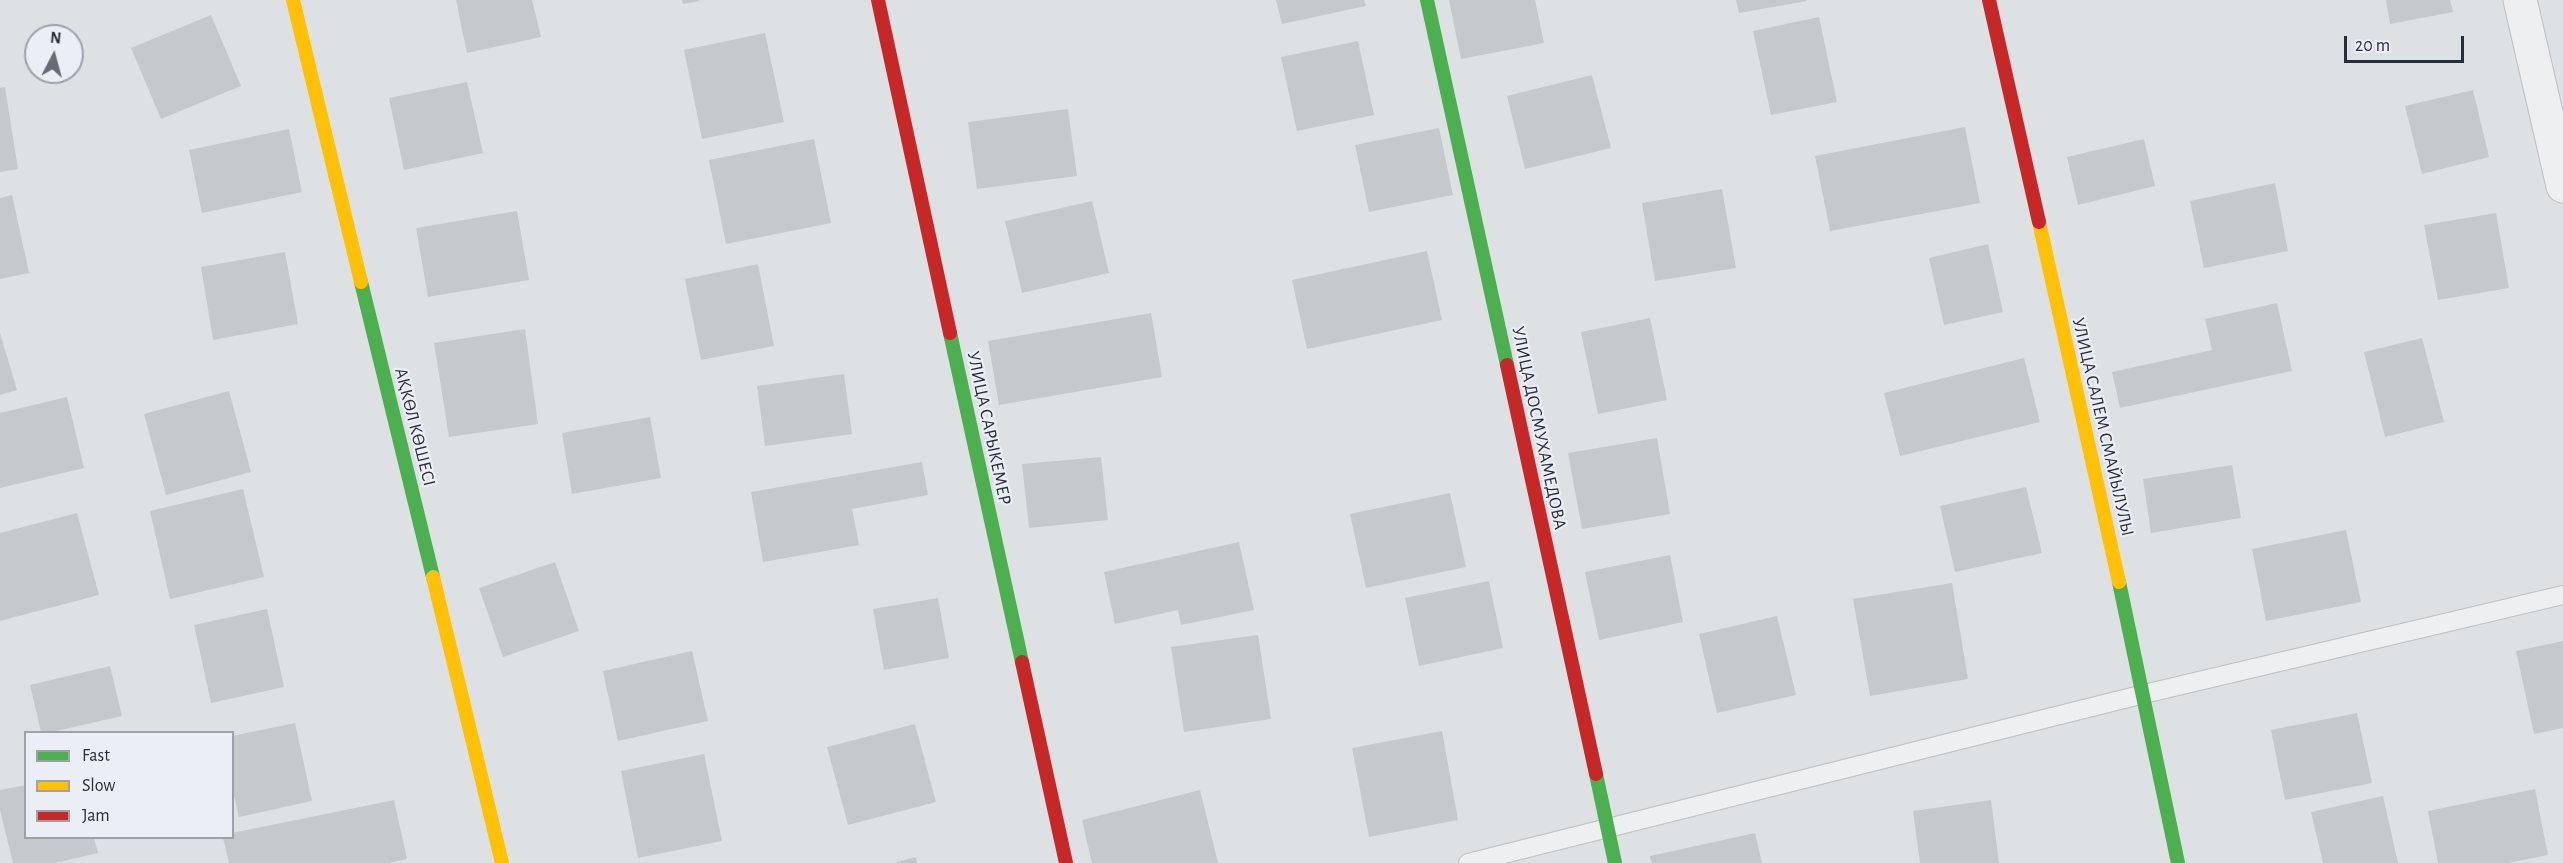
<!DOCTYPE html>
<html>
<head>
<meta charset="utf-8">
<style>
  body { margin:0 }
  #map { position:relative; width:2563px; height:863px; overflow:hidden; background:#dee1e4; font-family:"Alegreya Sans",sans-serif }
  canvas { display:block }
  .legend { position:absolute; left:24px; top:731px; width:210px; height:108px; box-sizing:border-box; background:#ebeef4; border:2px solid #9ca1aa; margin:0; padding:8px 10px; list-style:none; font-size:18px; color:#262d3c }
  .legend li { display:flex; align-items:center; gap:12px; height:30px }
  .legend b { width:30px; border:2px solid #9ca1aa }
  .north { position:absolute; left:24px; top:24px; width:60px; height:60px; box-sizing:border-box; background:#ebeef4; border:2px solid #9ca1aa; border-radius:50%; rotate:6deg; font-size:16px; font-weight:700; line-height:24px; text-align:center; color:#262d3c }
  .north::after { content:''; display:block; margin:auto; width:21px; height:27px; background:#666c77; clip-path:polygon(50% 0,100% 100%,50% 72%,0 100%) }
  .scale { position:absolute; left:2344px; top:36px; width:120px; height:27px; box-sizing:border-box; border:3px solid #262d3c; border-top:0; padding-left:8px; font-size:18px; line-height:21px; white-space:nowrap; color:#262d3c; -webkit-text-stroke:4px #ebeef4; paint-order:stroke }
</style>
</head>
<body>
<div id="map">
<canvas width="2563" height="863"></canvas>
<ul class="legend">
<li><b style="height:8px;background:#4caf50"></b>Fast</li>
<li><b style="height:8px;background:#ffc107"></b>Slow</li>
<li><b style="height:8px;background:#c62828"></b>Jam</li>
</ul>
<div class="north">N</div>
<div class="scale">20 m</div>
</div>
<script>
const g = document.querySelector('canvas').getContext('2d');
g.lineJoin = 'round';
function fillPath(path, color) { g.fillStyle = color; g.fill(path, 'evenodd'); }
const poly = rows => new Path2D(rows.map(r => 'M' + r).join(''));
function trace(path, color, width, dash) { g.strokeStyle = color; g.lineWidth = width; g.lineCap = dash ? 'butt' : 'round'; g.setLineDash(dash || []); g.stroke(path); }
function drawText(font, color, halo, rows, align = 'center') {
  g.font = font + ' "Alegreya Sans",sans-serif'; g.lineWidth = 4.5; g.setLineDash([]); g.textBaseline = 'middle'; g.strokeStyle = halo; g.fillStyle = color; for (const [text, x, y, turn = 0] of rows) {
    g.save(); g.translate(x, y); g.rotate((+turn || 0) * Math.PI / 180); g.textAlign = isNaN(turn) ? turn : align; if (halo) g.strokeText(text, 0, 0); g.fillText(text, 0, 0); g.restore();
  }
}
fillPath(poly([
  [456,0,532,0,541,37,467,53],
  [682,0,699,0,699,1,683,4],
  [1276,0,1364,0,1366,6,1282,24],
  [1449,0,1535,0,1544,43,1461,59],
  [1736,0,1806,0,1807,1,1739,13],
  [2386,0,2450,0,2453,12,2390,24],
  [211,15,241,86,161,119,131,48],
  [1819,17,1837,102,1771,115,1753,31],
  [765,33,784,122,702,139,684,50],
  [1358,41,1374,115,1297,131,1281,57],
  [1592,75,1611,148,1525,169,1507,96],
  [467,82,483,153,404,170,389,98],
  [5,87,18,169,0,172,0,88],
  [2473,90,2489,157,2422,174,2405,106],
  [1068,109,1077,176,977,189,968,122],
  [1965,127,1980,203,1830,231,1815,156],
  [1439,128,1453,195,1369,212,1355,145],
  [289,129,302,192,202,213,189,150],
  [814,139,831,223,726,244,709,160],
  [2144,139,2155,186,2078,205,2067,157],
  [2275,183,2288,251,2204,268,2190,201],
  [1722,189,1736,268,1655,281,1642,203],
  [12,195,29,273,0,279,0,198],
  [1092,201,1109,273,1022,293,1005,221],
  [517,211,529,280,428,297,416,228],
  [2496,213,2509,288,2438,300,2424,225],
  [1988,244,2003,312,1944,325,1929,258],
  [1427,251,1442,320,1307,349,1292,280],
  [285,252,298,324,213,340,201,267],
  [758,264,774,346,701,360,685,279],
  [2277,303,2292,371,2120,408,2112,372,2212,350,2205,319],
  [1151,313,1162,377,999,405,988,341],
  [1650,318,1667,400,1598,414,1581,332],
  [525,329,538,424,449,437,434,343],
  [0,333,17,390,0,395],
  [2422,338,2444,422,2385,437,2364,352],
  [2024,358,2040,422,1900,456,1884,393],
  [844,374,852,434,765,446,757,386],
  [229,391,251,472,166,495,144,414],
  [67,397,84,468,0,488,0,413],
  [650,417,661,478,572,494,562,433],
  [1657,438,1670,514,1582,529,1568,453],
  [1101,457,1108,520,1029,528,1022,464],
  [922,462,928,495,852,509,859,545,763,562,751,492],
  [2232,465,2241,518,2151,533,2143,479],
  [2026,487,2042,553,1955,572,1940,506],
  [243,489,264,577,170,599,150,511],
  [1450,493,1466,567,1366,588,1350,514],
  [77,513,99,595,0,621,0,533],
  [2346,530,2361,602,2266,621,2252,549],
  [1239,542,1254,610,1181,625,1178,610,1115,624,1104,572],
  [1670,555,1683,622,1599,640,1585,572],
  [555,562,579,631,503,657,479,588],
  [1489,581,1503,648,1419,666,1405,598],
  [1952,583,1968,679,1870,696,1853,599],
  [938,598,949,658,884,670,873,609],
  [267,609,284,687,211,703,194,625],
  [1777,616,1796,695,1717,713,1699,634],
  [1258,635,1271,719,1184,732,1171,647],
  [2563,641,2563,728,2534,734,2516,651],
  [692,651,708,721,618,741,603,671],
  [110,666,122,716,52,732,41,732,30,685],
  [2357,713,2372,783,2285,800,2271,730],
  [295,723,312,801,239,817,232,787,232,736],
  [915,724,936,802,848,825,827,747],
  [1442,731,1458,820,1369,837,1352,748],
  [704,754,722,841,638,858,621,771],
  [26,785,26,838,94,838,98,853,55,863,13,863,0,810,0,790],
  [2535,789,2548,855,2508,863,2438,863,2428,811],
  [1200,790,1218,863,1092,863,1082,820],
  [2383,796,2398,863,2323,863,2311,812],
  [394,800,407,859,389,863,229,863,223,838,232,838,232,833],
  [1991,800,1999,863,1920,863,1913,811],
  [1755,833,1762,863,1652,863,1650,856],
  [916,857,917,863,897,863,897,862]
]), '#c6c9cc');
const lane = poly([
  [1468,863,2144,694,2563,595]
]);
const street = poly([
  [2520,0,2563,186]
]);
trace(lane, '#bdbfc2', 20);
trace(street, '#bdbfc2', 35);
trace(lane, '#edeff1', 18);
trace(street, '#edeff1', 33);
trace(poly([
  [1427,0,1507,365],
  [361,282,433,577],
  [950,333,1022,662],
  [2119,582,2178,863],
  [1596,774,1615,863]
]), '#4caf50', 14);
trace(poly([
  [293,0,361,282],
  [2039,222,2119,582],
  [433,577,502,863]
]), '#ffc107', 14);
trace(poly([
  [878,0,950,333],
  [1989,0,2039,222],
  [1507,365,1596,774],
  [1022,662,1066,863]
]), '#c62828', 14);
drawText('18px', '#262d3c', '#ebeef4', [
  ["АҚКӨЛ КӨШЕСІ",415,427,76],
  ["УЛИЦА САЛЕМ СМАЙЫЛУЛЫ",2103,427,77],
  ["УЛИЦА САРЫКЕМЕР",989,428,78],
  ["УЛИЦА ДОСМУХАМЕДОВА",1539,428,78]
]);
</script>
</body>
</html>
